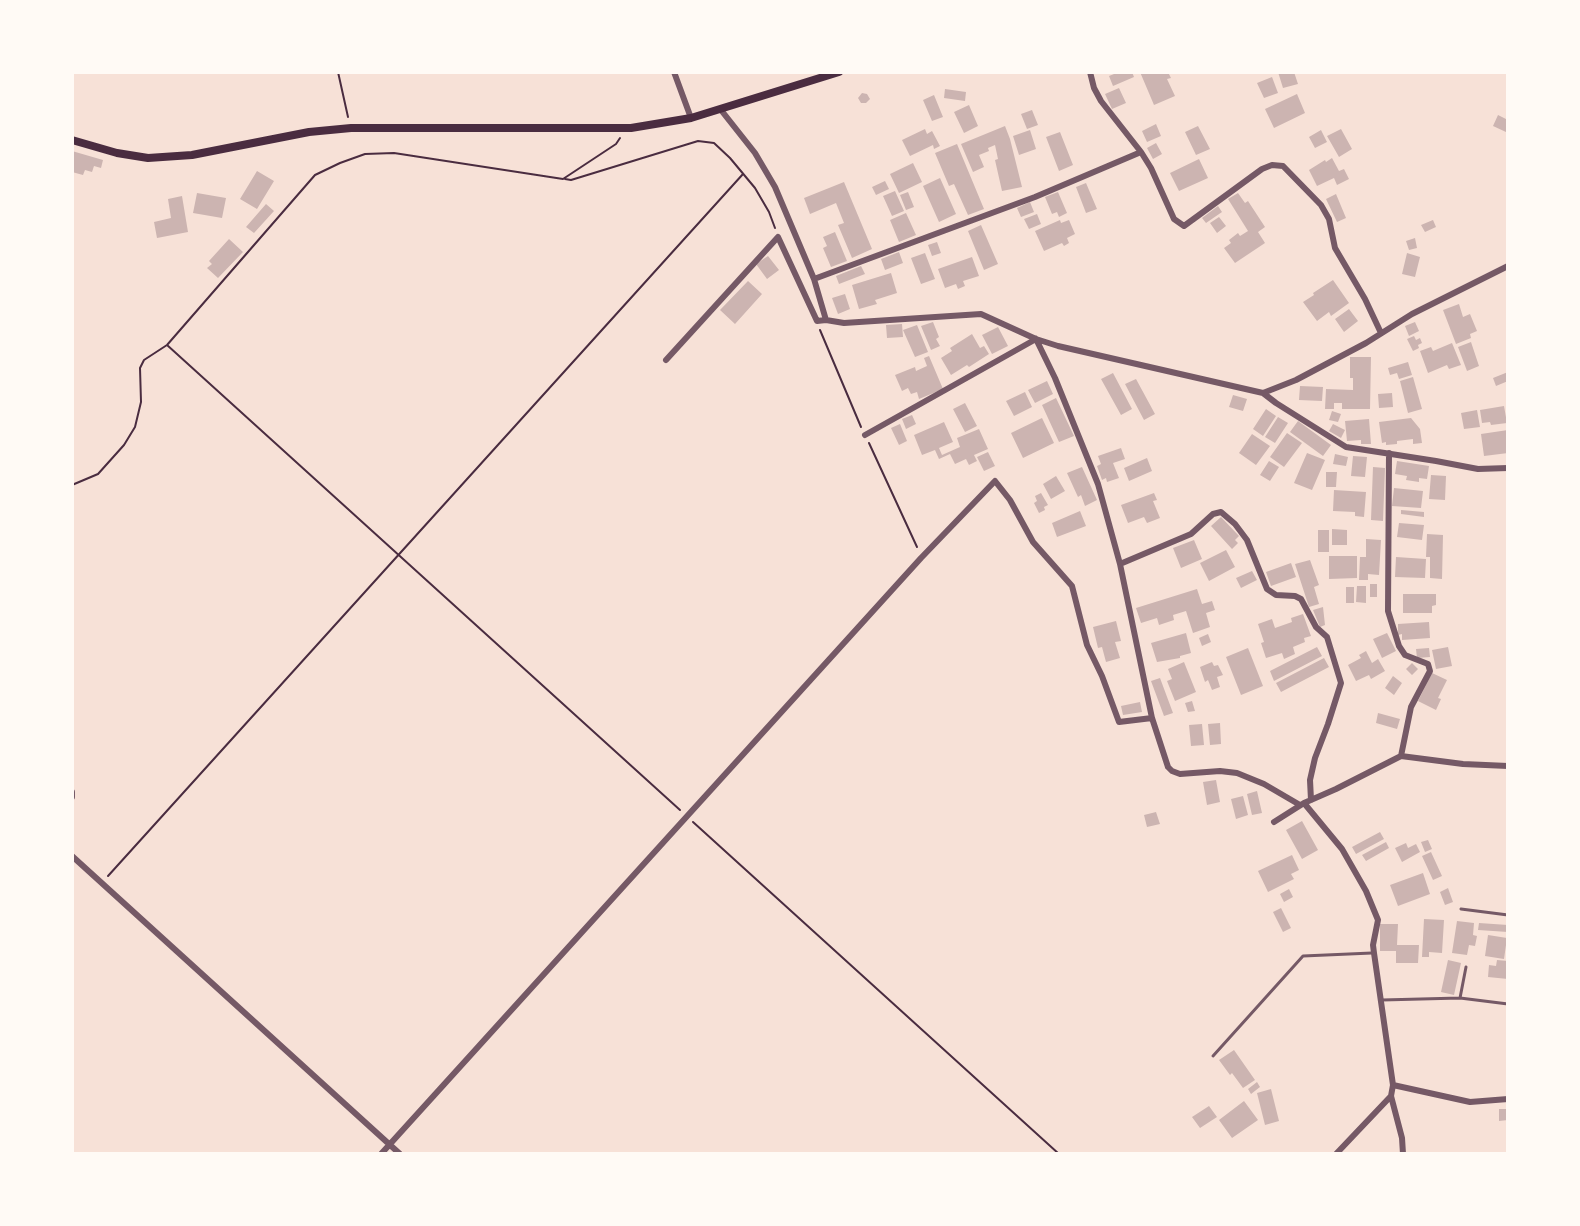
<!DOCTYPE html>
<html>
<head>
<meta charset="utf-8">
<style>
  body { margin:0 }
  #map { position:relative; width:1580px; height:1226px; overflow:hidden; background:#f7e1d7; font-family:Montserrat,sans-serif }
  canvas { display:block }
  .frame { position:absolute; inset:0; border:74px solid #fffaf5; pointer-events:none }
</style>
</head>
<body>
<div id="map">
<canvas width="1580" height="1226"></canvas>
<div class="frame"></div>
</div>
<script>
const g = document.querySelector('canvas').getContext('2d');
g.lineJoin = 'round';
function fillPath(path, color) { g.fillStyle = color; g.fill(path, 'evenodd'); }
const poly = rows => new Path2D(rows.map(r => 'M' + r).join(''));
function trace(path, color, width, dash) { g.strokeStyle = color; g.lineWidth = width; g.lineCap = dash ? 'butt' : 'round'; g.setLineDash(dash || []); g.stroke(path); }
fillPath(poly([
  [1119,72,1132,72,1134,77,1113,86,1109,76],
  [1140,72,1168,72,1171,78,1167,79,1175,96,1154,105],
  [1278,72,1294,72,1298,84,1283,88],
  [1272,77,1278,93,1264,98,1257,83],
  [1119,88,1126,103,1112,109,1105,94],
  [945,89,966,92,965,101,944,98],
  [862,93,867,94,870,99,866,103,861,103,858,98],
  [1297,94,1305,113,1274,128,1265,109],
  [934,95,943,117,932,121,923,100],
  [969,105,978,126,964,133,954,112],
  [1032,110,1038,125,1027,129,1021,114],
  [1498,115,1508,120,1506,132,1493,126],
  [1156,124,1161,136,1147,142,1142,131],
  [1005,126,1010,139,1022,187,1002,191,995,160,998,159,995,145,988,148,989,151,979,155,984,167,973,172,961,144],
  [1198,126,1210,149,1196,155,1185,132],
  [925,129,927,134,932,131,940,146,934,149,933,145,910,156,902,140],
  [1341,129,1352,149,1339,157,1327,136],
  [1030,130,1036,149,1019,155,1013,136],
  [1321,130,1327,142,1315,148,1309,137],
  [1060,132,1073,165,1059,171,1046,137],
  [1156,143,1162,154,1153,159,1147,148],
  [957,144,984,209,968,215,954,184,949,186,935,153],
  [72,151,103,160,101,168,94,166,92,172,85,170,83,175,72,172],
  [1332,158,1339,171,1344,169,1349,179,1337,185,1334,178,1317,186,1309,170,1325,160,1326,162],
  [1199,159,1208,178,1179,191,1170,173],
  [913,163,922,182,899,193,890,174],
  [257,171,274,181,257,209,240,199],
  [940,178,956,214,939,222,923,186],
  [885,181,889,189,876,195,872,187],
  [844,182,872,249,852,258,838,225,844,223,836,203,810,214,804,198],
  [1086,183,1097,209,1086,213,1076,187],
  [895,191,904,211,892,216,883,196],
  [908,192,914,207,906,210,900,195],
  [1058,192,1067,213,1059,217,1057,212,1052,214,1045,197],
  [197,193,226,198,222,218,193,213],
  [1238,193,1245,203,1248,201,1265,227,1258,232,1265,243,1235,263,1224,248,1231,243,1229,240,1238,233,1240,236,1248,231,1228,199],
  [1336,194,1346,218,1337,222,1326,199],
  [182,196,188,232,157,238,154,222,171,218,168,199],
  [1030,202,1034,212,1021,217,1017,208],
  [266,204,274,211,254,233,246,227],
  [1218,206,1222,212,1206,223,1202,218],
  [906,213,916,235,899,242,890,220],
  [1037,214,1041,224,1029,229,1024,219],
  [1219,217,1226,226,1217,233,1210,223],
  [1060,220,1061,223,1069,220,1075,234,1067,238,1069,243,1064,246,1062,243,1044,251,1035,231],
  [1433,220,1436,227,1425,232,1421,225],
  [981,225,998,264,984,270,968,231],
  [835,232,847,261,831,267,823,248,827,246,823,237],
  [1415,238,1417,248,1409,250,1406,241],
  [229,239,243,252,218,278,207,268,212,264,209,261],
  [937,242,941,253,932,256,928,245],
  [899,252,903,263,885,270,881,259],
  [925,253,935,279,921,284,911,258],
  [1407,253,1420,257,1415,277,1402,274],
  [768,256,779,270,767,279,756,264],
  [972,257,979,276,963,281,965,286,958,289,956,284,945,288,938,269],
  [861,266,865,274,839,284,836,276],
  [891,273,897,293,875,300,877,304,859,309,852,285],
  [1333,280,1349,303,1331,316,1329,312,1317,321,1303,302,1314,295,1313,293],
  [748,281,762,294,735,324,720,310],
  [845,294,850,309,838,314,832,298],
  [1459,304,1463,317,1470,314,1477,331,1470,334,1471,338,1456,344,1443,310],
  [1349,309,1358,321,1344,332,1335,319],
  [933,322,939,337,936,339,940,346,931,350,921,326],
  [1415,322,1419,331,1409,336,1405,326],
  [902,324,903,337,887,338,886,325],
  [917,325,928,352,915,357,903,330],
  [998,327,1008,346,992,354,982,335],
  [972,334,980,348,984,346,989,354,969,367,967,365,951,375,941,358,952,351,950,348],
  [1414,336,1416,340,1420,338,1422,343,1418,345,1419,348,1413,351,1407,339],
  [1471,342,1479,366,1467,371,1458,347],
  [1452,343,1461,365,1449,369,1447,365,1428,373,1420,351,1431,347,1433,351],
  [929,356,943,389,919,399,917,392,911,394,908,388,902,391,895,375,915,367,916,371,927,366,924,358],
  [1350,357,1371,357,1370,409,1342,409,1342,403,1334,403,1334,409,1325,409,1326,389,1353,390,1353,378,1350,378],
  [1408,362,1412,375,1399,379,1397,373,1390,375,1388,368],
  [1508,372,1508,381,1496,386,1493,378],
  [1113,373,1132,409,1121,415,1101,379],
  [1413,377,1422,409,1408,413,1400,381],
  [1136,379,1155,414,1144,420,1125,384],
  [1047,381,1053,394,1035,403,1028,390],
  [1300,386,1323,387,1322,401,1299,400],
  [1025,392,1032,407,1014,416,1006,401],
  [1392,393,1393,407,1379,408,1378,394],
  [1233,395,1247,399,1243,411,1229,407],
  [1056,398,1074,436,1059,442,1042,405],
  [965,403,977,426,965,432,953,409],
  [1504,406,1507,423,1491,425,1490,422,1482,423,1480,410],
  [1266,409,1276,416,1263,436,1253,429],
  [1477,410,1480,427,1464,429,1461,413],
  [1332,411,1341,414,1338,422,1329,420],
  [912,415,916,424,906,429,902,419],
  [1278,417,1288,423,1275,443,1265,437],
  [1042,418,1054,443,1023,458,1011,433],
  [1411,418,1420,429,1422,443,1413,444,1413,439,1397,441,1397,444,1386,445,1386,442,1382,443,1379,422],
  [1369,419,1371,444,1361,444,1361,440,1347,441,1345,421],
  [1298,421,1331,445,1323,456,1290,432],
  [944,422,953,442,939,448,942,455,960,447,957,438,979,429,988,449,974,455,977,461,969,465,966,459,955,464,950,454,939,459,935,450,922,455,914,435],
  [900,424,907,441,899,445,891,428],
  [1333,424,1345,430,1341,438,1329,431],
  [1508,430,1508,453,1484,456,1481,434],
  [1287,433,1302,443,1284,467,1270,457],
  [1252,434,1270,446,1256,465,1239,453],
  [1121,448,1125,459,1113,463,1119,478,1107,482,1106,478,1102,480,1097,466,1101,464,1098,456],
  [988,452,995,466,984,471,977,457],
  [1307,453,1325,460,1312,490,1294,483],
  [1335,454,1348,457,1346,466,1333,464],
  [1353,456,1367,457,1365,477,1351,476],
  [1147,458,1152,471,1129,481,1124,468],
  [1269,461,1279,467,1270,481,1260,475],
  [1397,461,1429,466,1427,479,1419,478,1419,482,1406,480,1407,476,1395,474],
  [1082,467,1097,500,1085,506,1081,495,1078,497,1067,473],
  [1373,467,1385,468,1383,521,1371,520],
  [1326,472,1337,472,1336,487,1326,487],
  [1431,475,1446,476,1445,500,1429,499],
  [1056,476,1065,491,1051,499,1043,484],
  [1394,488,1423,491,1421,508,1392,506],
  [1334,490,1366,492,1364,517,1355,516,1355,512,1333,511],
  [1041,493,1048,505,1044,507,1045,510,1039,513,1034,503,1037,501,1035,496],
  [1154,493,1157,500,1153,501,1160,518,1147,523,1144,517,1128,523,1121,505],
  [1401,510,1424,512,1424,517,1401,514],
  [1080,511,1086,526,1057,537,1052,523],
  [1221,517,1239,536,1235,540,1238,543,1232,549,1211,526],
  [1399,523,1424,525,1422,540,1397,537],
  [1332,529,1347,530,1347,545,1332,545],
  [1318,530,1329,530,1329,552,1318,552],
  [1427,534,1443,535,1442,579,1430,578,1430,557,1426,557],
  [1366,539,1381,540,1379,575,1368,574,1368,580,1359,580,1360,557,1366,557],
  [1194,540,1202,559,1181,568,1173,548],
  [1226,550,1235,567,1209,581,1200,563],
  [1329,556,1357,556,1357,578,1329,579],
  [1396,557,1426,559,1425,578,1395,577],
  [1310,560,1319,585,1314,587,1319,604,1309,607,1295,564],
  [1291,563,1296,577,1271,586,1266,572],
  [1252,571,1257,580,1241,588,1236,578],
  [1370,584,1377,584,1377,597,1370,597],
  [1357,586,1366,586,1366,603,1356,602],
  [1346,587,1354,587,1354,603,1346,603],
  [1197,589,1202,604,1212,601,1215,610,1206,613,1210,627,1193,633,1186,611,1173,615,1174,620,1159,625,1157,618,1141,623,1136,608],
  [1403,594,1436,594,1436,605,1432,606,1432,613,1403,613],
  [1323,607,1325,625,1320,627,1313,610],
  [1303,614,1311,636,1304,638,1305,642,1293,647,1295,654,1284,659,1282,653,1266,658,1261,643,1264,642,1258,624,1272,619,1275,628,1292,622,1291,618],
  [1116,621,1121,641,1115,642,1120,658,1106,662,1102,647,1098,648,1093,627],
  [1429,622,1430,638,1402,640,1402,634,1398,635,1398,624],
  [1186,633,1191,653,1180,656,1180,658,1157,662,1151,643],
  [1387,633,1396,651,1382,658,1373,639],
  [1208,634,1211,642,1202,646,1199,638],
  [1317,647,1322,656,1274,681,1270,671],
  [1448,647,1452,666,1436,669,1432,650],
  [1248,648,1263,686,1241,695,1226,657],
  [1429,648,1430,657,1417,658,1416,649],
  [1366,651,1372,663,1378,659,1385,671,1371,679,1369,675,1356,681,1348,665,1361,658,1359,655],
  [1324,658,1329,667,1281,692,1276,683],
  [1184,662,1196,692,1175,701,1167,681,1172,679,1168,669],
  [1212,662,1214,666,1218,665,1223,675,1217,677,1220,687,1212,690,1208,680,1205,682,1200,667],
  [1412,663,1418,669,1412,675,1406,669],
  [1432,673,1447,680,1438,698,1441,699,1436,710,1418,701],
  [1393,676,1402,683,1394,695,1385,688],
  [1160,678,1173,713,1164,716,1151,681],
  [1192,701,1195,711,1188,712,1185,703],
  [1140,702,1142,712,1123,715,1121,706],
  [1378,713,1400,719,1397,729,1376,723],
  [1220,723,1221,744,1210,745,1208,724],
  [1202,724,1204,745,1191,746,1189,725],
  [1216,780,1220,802,1207,805,1203,782],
  [1257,791,1262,813,1252,815,1247,794],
  [1243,796,1248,815,1236,819,1231,799],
  [1156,812,1160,824,1147,827,1144,815],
  [1302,821,1318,850,1302,859,1286,830],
  [1380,832,1384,839,1356,854,1352,847],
  [1428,840,1432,849,1425,852,1421,842],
  [1386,842,1389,848,1366,861,1362,855],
  [1406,843,1408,848,1416,844,1420,852,1402,862,1395,848],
  [1431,852,1442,876,1433,880,1422,856],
  [1292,855,1299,870,1291,874,1294,879,1268,892,1258,871],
  [1423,873,1430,894,1398,906,1390,885],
  [1448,888,1453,902,1445,905,1440,892],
  [1289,889,1293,897,1284,902,1280,894],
  [1281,908,1291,928,1283,932,1273,912],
  [1424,919,1444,920,1442,953,1429,952,1429,957,1422,957],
  [1457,921,1474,923,1473,935,1477,936,1475,946,1469,945,1467,955,1452,953],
  [1479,923,1508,925,1508,932,1478,930],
  [1380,924,1398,924,1397,945,1419,945,1418,963,1396,963,1396,951,1380,951],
  [1488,935,1507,938,1504,959,1485,956],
  [1448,960,1461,963,1454,995,1441,992],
  [1497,960,1508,961,1508,979,1488,977,1489,965,1496,966],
  [1234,1050,1255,1080,1243,1088,1232,1073,1230,1075,1219,1060],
  [1257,1082,1260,1087,1251,1094,1248,1089],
  [1271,1089,1279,1121,1265,1125,1257,1093],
  [1244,1101,1258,1120,1232,1138,1219,1120],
  [1209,1106,1217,1117,1200,1128,1192,1117],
  [1499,1109,1508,1109,1508,1120,1499,1121]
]), '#ccb4b1');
trace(poly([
  [338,72,348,117],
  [565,179,571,180,698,141,714,143,730,158,755,188,769,212,775,228],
  [820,330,861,427],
  [167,345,680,810],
  [869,443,917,547],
  [72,485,98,474,124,445,135,427,141,402,140,368,144,360,167,345,315,175,340,163,365,154,394,153,563,179,616,144,620,138],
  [693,822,1059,1154],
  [108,876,743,174]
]), '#4a2c40', 2);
trace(poly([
  [1461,909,1508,915],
  [1460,998,1466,967],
  [1382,1000,1460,998,1508,1004],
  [1213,1056,1303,956,1372,953]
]), '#755966', 3);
trace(poly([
  [674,72,691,118],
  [1090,72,1094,88,1101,101,1141,152,1151,168,1174,219,1184,226,1262,169,1272,165,1283,166,1321,205,1329,219,1335,248,1365,299,1381,333],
  [721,110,755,153,775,187,814,279,826,320],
  [814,279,1035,197,1141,152],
  [1036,339,1055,378,1098,484,1120,564,1152,718,1168,767,1172,771,1180,774,1220,771,1237,773,1264,784,1300,805],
  [666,360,778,237,817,321,826,320,844,323,981,314,1036,339,1058,346,1263,393,1276,403,1346,447,1436,461,1478,469,1508,468],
  [1263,393,1296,380,1366,343,1412,314,1508,266],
  [865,435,1036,339],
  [1389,453,1388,611,1399,646,1405,655,1428,664,1430,671,1411,707,1401,756],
  [1120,564,1191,534,1213,514,1221,512,1235,524,1247,540,1267,589,1276,595,1295,596,1301,599,1316,627,1327,637,1341,683,1328,724,1315,758,1310,780,1311,800],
  [72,792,72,797],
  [1304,803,1342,849,1366,891,1378,920,1373,945,1374,953,1393,1085,1391,1096,1402,1138,1403,1154],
  [1274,822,1304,803,1336,789,1401,756,1463,764,1508,766],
  [72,856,400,1154],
  [1393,1085,1470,1102,1508,1099],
  [381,1154,921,558,995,481,1010,500,1033,542,1072,586,1087,645,1102,676,1119,722,1152,718],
  [1336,1154,1391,1096]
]), '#755966', 6);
trace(poly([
  [72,140,117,153,148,158,192,155,309,132,351,128,631,128,691,118,839,72]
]), '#4a2c40', 8);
</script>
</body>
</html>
